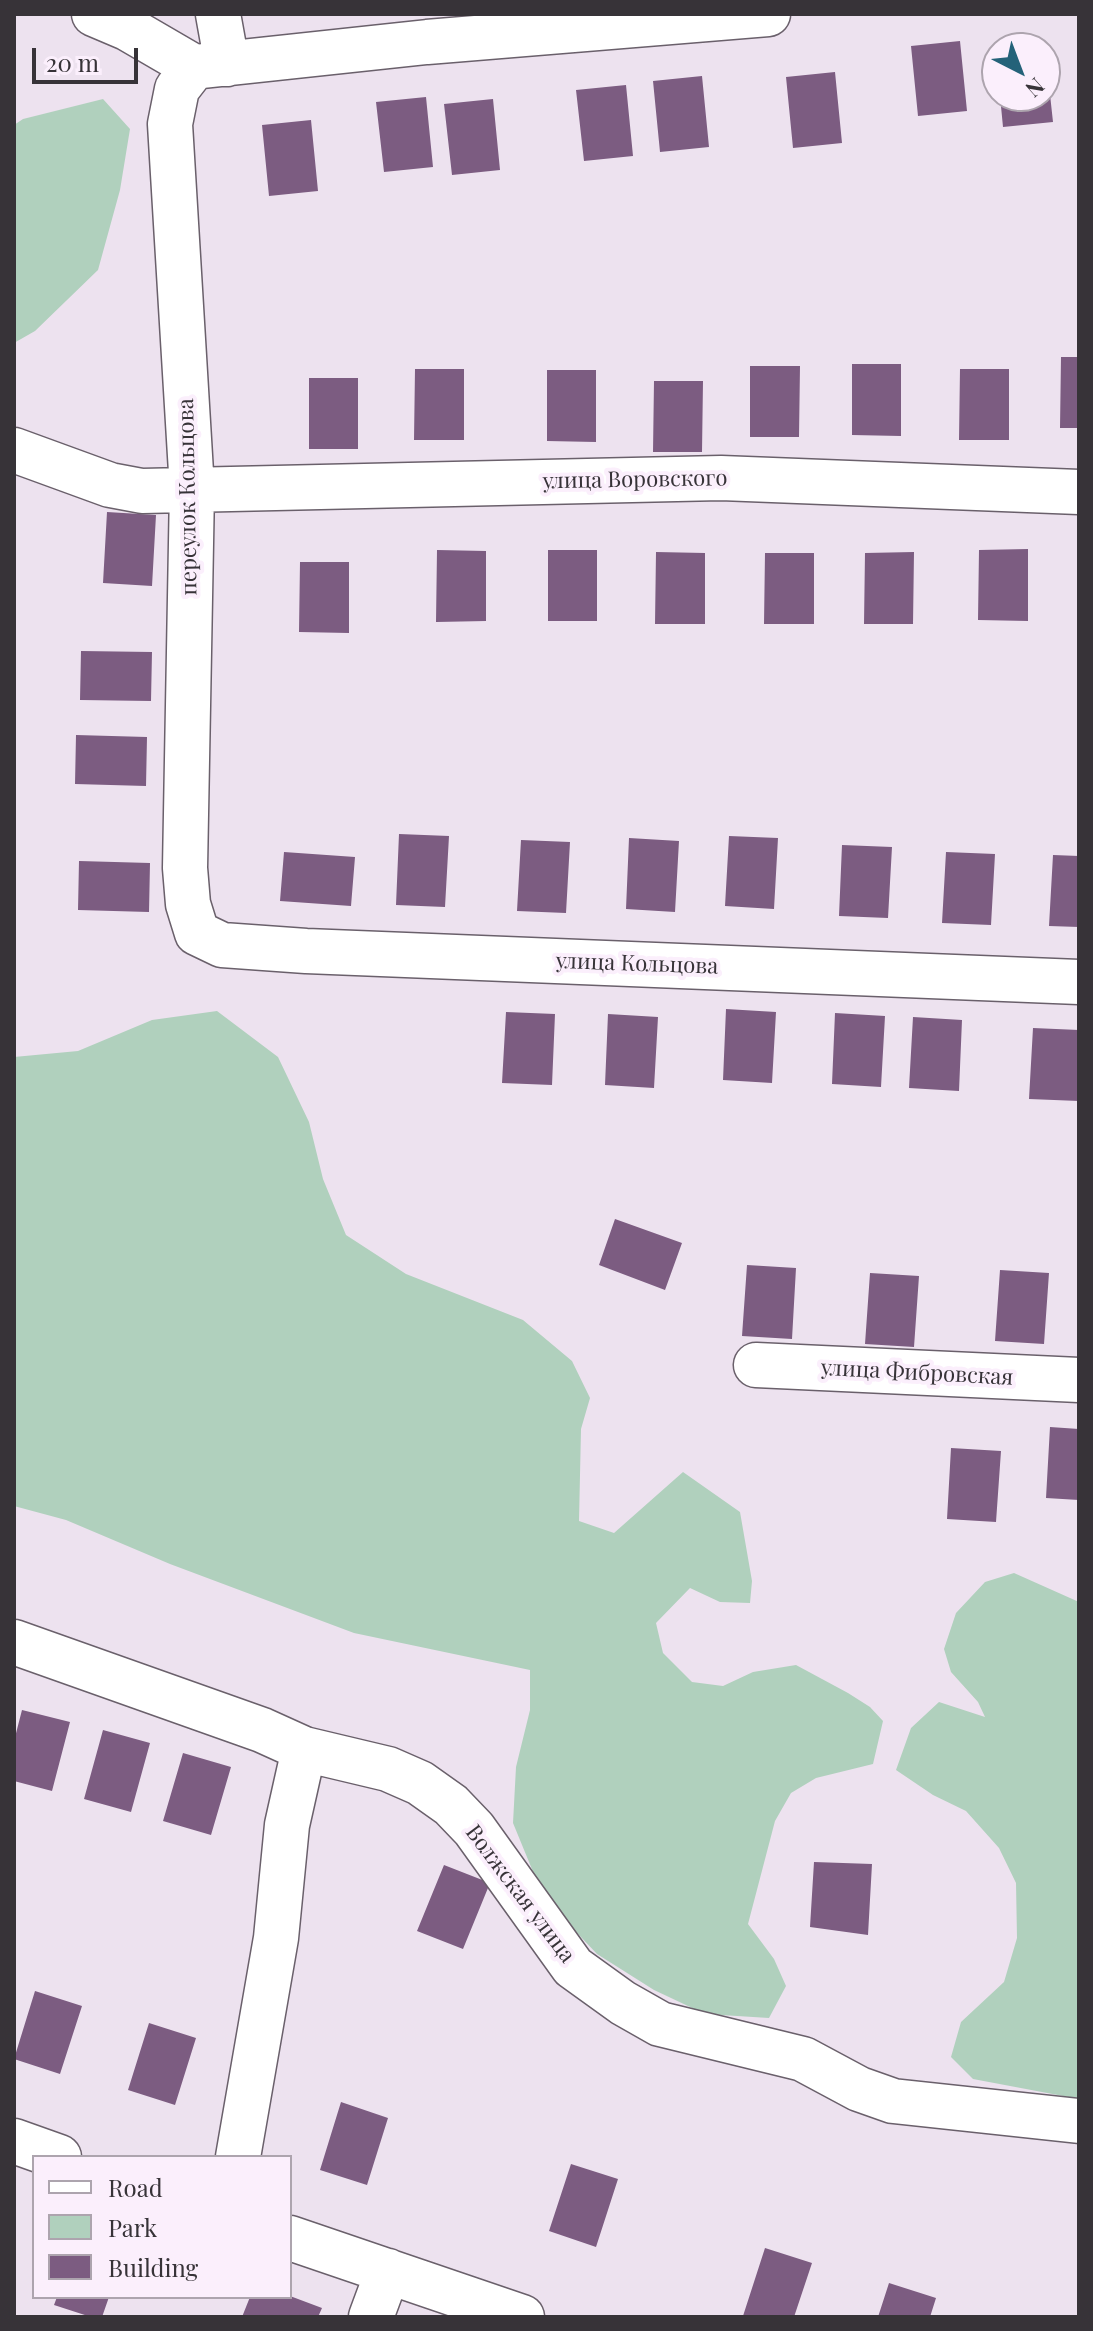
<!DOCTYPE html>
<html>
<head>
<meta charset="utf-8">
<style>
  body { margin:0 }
  #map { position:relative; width:1093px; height:2331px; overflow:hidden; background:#ede2ef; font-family:"Playfair Display",serif }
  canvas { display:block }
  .frame { position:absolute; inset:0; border:16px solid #373338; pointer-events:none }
  .legend { position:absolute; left:32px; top:2155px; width:260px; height:144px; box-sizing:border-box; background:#fbeffc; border:2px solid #ada4ae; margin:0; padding:10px 14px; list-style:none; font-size:24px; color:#373338 }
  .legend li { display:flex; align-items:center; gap:16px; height:40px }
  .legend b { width:40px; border:2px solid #ada4ae }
  .north { position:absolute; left:981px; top:32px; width:80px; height:80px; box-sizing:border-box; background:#fbeffc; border:2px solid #ada4ae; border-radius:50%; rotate:138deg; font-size:22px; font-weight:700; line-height:32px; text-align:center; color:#373338 }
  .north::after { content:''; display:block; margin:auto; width:28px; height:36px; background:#246279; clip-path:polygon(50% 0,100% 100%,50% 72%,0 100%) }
  .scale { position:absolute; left:32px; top:48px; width:106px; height:36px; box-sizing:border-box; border:4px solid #373338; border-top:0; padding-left:10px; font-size:24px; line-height:28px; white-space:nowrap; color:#373338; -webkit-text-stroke:6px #fbeffc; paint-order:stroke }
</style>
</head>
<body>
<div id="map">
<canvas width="1093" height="2331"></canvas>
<div class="frame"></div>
<ul class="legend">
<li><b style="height:10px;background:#fff"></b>Road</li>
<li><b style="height:22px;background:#b0d0bd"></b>Park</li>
<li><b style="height:22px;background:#7c5c81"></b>Building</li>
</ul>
<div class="north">N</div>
<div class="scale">20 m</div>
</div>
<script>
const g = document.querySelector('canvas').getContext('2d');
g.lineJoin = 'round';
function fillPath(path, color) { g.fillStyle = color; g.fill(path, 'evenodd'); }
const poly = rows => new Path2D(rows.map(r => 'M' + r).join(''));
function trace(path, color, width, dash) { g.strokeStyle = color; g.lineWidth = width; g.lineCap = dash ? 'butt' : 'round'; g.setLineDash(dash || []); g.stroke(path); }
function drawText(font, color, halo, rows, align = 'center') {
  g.font = font + ' "Playfair Display",serif'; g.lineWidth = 8; g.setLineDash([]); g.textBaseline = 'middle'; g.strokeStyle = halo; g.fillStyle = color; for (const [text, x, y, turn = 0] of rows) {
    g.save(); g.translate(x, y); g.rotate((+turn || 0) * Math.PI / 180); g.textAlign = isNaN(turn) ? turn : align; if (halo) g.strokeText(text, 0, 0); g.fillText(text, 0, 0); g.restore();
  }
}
fillPath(poly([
  [103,99,130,129,120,190,98,270,35,331,14,343,14,125,23,119],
  [217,1011,278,1057,309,1122,323,1179,346,1235,406,1274,523,1320,572,1361,590,1398,581,1429,579,1521,614,1533,683,1472,740,1512,752,1581,750,1603,720,1602,690,1588,656,1623,663,1653,692,1682,723,1686,753,1672,796,1665,848,1693,870,1707,883,1721,873,1764,816,1778,791,1793,775,1821,748,1924,774,1959,786,1986,769,2018,705,2014,654,1990,597,1954,562,1917,536,1879,513,1823,516,1767,530,1710,530,1670,354,1633,170,1564,66,1520,14,1506,14,1057,78,1051,152,1020],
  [1014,1573,1079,1602,1079,2099,973,2079,951,2057,961,2022,1004,1982,1017,1938,1016,1883,999,1848,966,1811,933,1795,896,1770,911,1728,939,1702,985,1717,978,1702,951,1672,944,1649,956,1613,985,1582]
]), '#b0d0bd');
fillPath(poly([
  [960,41,967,111,918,116,911,46],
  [1045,67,1047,67,1053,122,1003,127,1000,96,1045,96],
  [835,72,842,143,793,148,786,77],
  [702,76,709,147,660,152,653,81],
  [626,85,633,156,584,161,576,90],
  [426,97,433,167,384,172,376,102],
  [493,99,500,170,452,175,444,104],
  [311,120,318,191,269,196,262,125],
  [1061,357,1079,357,1079,428,1060,428],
  [852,364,901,364,901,436,852,435],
  [750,366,800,366,799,437,750,437],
  [415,369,464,369,464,440,414,440],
  [960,369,1009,369,1009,440,959,440],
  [547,370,596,370,596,442,547,441],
  [309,378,358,378,358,449,309,449],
  [654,381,703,381,702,452,653,452],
  [107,512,156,515,152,586,103,583],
  [1028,549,1028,621,978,620,979,550],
  [437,550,486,551,486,621,436,622],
  [548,550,597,550,597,621,548,621],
  [656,552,705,553,705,624,655,624],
  [914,552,913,624,864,624,865,553],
  [765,553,814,553,814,624,764,624],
  [300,562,349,562,349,633,299,632],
  [81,651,152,652,151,701,80,700],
  [76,735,147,737,146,786,75,784],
  [399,834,449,836,445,907,396,905],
  [729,836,778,838,774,909,725,906],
  [629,838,679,841,675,912,626,909],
  [521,840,570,842,566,913,517,911],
  [842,845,892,847,888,918,839,916],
  [284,852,355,857,351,906,280,901],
  [946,852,995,854,991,925,942,923],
  [1053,855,1079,856,1079,927,1049,926],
  [79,861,150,863,149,912,78,910],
  [726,1009,776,1012,772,1083,723,1080],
  [506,1012,555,1014,552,1085,502,1083],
  [835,1013,885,1016,881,1087,832,1084],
  [608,1014,658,1017,654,1088,605,1085],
  [913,1017,962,1020,959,1091,909,1088],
  [1033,1028,1079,1030,1079,1101,1029,1099],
  [615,1219,682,1243,665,1290,599,1265],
  [747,1265,796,1268,792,1339,742,1336],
  [1000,1270,1049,1273,1044,1344,995,1341],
  [870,1273,919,1276,914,1347,865,1344],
  [1050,1427,1079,1429,1079,1500,1046,1498],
  [951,1448,1001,1451,996,1522,947,1519],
  [22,1710,70,1722,52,1791,14,1781,14,1741],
  [103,1730,150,1743,131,1812,84,1799],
  [183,1753,231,1767,211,1835,163,1821],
  [814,1862,872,1864,868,1935,810,1927],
  [444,1865,490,1883,463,1949,417,1931],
  [35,1991,82,2006,60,2074,14,2059],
  [149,2023,196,2038,175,2105,128,2090],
  [341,2102,388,2118,367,2185,320,2170],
  [571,2164,618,2179,596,2247,549,2231],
  [765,2248,812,2263,794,2317,743,2316],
  [889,2283,936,2298,930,2317,878,2317],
  [290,2296,322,2308,318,2317,242,2317,250,2297],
  [57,2297,109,2297,102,2317,91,2317,54,2305]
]), '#7c5c81');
const minor = poly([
  [94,14,127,28,194,67],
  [218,14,227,64],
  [194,67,177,89,170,124,192,489,185,868,188,904,197,933,222,945,306,951,1079,982],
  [194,67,427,42,768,14],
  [14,450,110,485,142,491,721,478,1079,492],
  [756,1365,1079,1380],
  [14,1642,262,1730,304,1749,388,1769,420,1783,451,1805,474,1829,573,1967,623,2003,660,2024,803,2059,859,2089,893,2101,1079,2121],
  [14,2141,59,2157],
  [238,2157,276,1938,287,1825,304,1749],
  [290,2238,522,2317],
  [371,2317,388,2271]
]);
trace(minor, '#6a606b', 47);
trace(minor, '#fff', 44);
drawText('22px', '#373338', '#fbeffc', [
  ["улица Воровского",635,480,-1],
  ["переулок Кольцова",188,497,-91],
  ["улица Кольцова",637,964,2],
  ["улица Фибровская",917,1373,3],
  ["Волжская улица",520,1894,53]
]);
</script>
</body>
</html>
